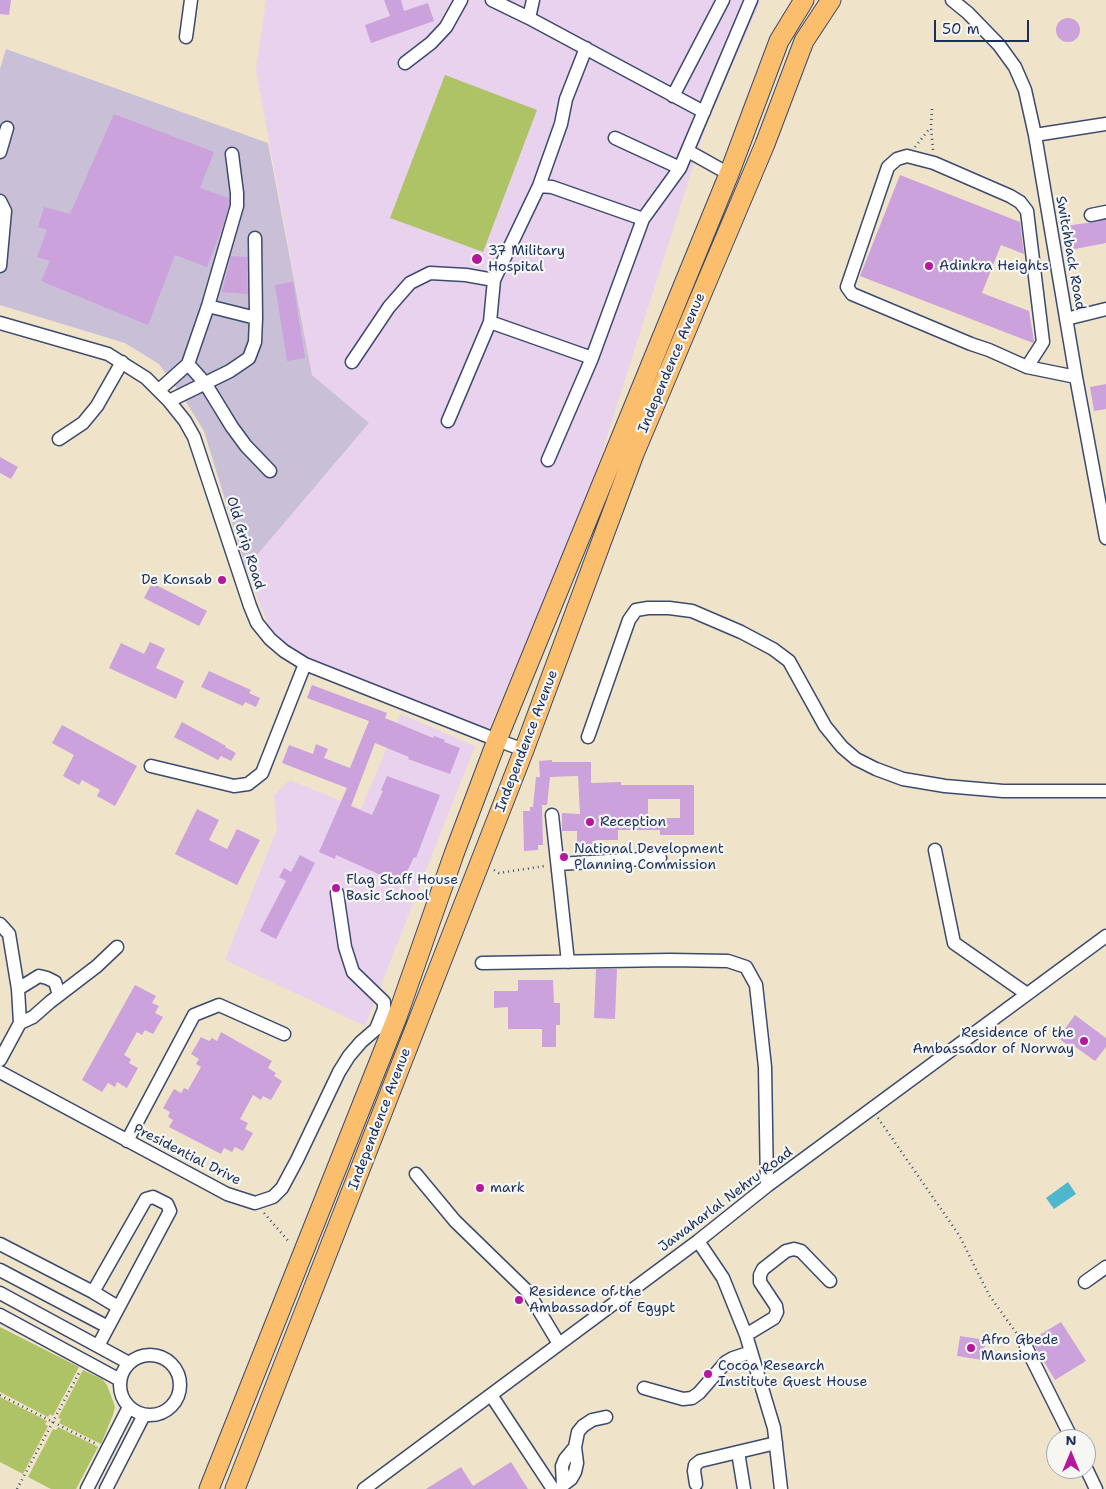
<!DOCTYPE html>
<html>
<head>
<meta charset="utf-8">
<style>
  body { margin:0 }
  #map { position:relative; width:1106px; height:1489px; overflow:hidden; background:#efe4c9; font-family:"Shantell Sans",sans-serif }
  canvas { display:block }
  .north { position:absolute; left:1046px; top:1429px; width:50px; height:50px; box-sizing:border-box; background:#f6f6f2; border:1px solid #9ea6b7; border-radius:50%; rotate:0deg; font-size:14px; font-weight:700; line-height:20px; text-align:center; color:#1b2f5e }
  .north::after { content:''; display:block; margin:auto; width:18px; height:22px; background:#b5179e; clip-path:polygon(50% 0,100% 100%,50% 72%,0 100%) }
  .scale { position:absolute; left:934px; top:20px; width:95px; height:22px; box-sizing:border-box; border:2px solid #1b2f5e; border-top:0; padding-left:6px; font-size:15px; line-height:18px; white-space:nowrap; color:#1b2f5e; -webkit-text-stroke:4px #f6f6f2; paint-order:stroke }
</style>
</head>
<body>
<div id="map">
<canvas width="1106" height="1489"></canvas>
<div class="north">N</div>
<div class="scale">50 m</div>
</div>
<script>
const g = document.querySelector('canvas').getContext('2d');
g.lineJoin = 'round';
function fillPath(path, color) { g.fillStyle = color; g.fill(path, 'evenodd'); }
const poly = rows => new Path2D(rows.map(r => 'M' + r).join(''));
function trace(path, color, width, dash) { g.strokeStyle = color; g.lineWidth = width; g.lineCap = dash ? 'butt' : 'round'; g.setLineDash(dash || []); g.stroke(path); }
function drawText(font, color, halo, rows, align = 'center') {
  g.font = font + ' "Shantell Sans",sans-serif'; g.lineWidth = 4.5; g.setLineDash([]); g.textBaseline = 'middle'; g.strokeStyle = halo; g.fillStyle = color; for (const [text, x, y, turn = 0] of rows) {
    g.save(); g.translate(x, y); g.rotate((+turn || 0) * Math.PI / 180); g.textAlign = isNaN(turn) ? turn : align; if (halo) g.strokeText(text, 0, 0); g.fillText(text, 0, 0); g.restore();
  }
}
fillPath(poly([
  [266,0,761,0,707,123,585,505,487,733,305,660,273,636,246,568,369,423,312,375,256,70],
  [401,714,475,746,365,1026,225,960,277,829,274,795,290,780,361,809]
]), '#e8d2ee');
fillPath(poly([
  [6,49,268,143,312,375,369,423,246,568,204,431,183,397,159,364,125,343,0,305,0,69]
]), '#c9bfd7');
fillPath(poly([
  [445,75,537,110,483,252,390,218],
  [0,1327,79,1367,53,1416,50,1414,48,1417,0,1392],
  [83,1370,102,1379,107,1385,113,1401,115,1407,113,1415,101,1444,59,1423,61,1419,58,1418],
  [0,1397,47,1421,45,1424,48,1426,23,1474,0,1462],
  [58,1427,98,1447,76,1489,51,1489,28,1477,53,1429,56,1430]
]), '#aec266');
fillPath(poly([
  [1068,1182,1076,1194,1054,1209,1046,1198]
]), '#4fb7cd');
fillPath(poly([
  [0,0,11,0,9,15,0,14],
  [384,0,401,0,404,11,428,3,434,21,371,43,365,25,390,16],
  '1056 30a12 12 0 1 1 24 0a12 12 0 1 1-24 0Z',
  [114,114,214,152,200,188,229,198,229,205,224,222,207,267,175,255,148,325,41,281,50,261,37,257,47,230,38,227,44,207,70,214],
  [900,175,1020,222,1024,254,1001,245,982,293,1029,311,1034,341,1033,343,860,276],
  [1106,220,1106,243,1070,250,1066,226],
  [231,256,247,257,248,294,222,292],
  [293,282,305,358,287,361,275,285],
  [1106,384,1106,409,1094,411,1090,387],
  [0,457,18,467,11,479,0,473],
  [152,583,207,611,199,626,144,598],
  [150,642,165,649,156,668,184,681,176,699,109,668,121,643,144,654],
  [209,671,251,690,249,693,260,698,256,707,245,702,243,706,201,687],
  [312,685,387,713,385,718,433,738,434,736,445,740,444,742,460,748,450,774,408,759,409,757,375,743,351,806,372,815,383,791,381,790,387,776,440,795,416,858,414,857,401,884,336,855,335,859,319,852,347,788,282,763,289,745,313,754,316,744,328,749,324,758,350,768,369,721,307,698],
  [182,722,226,746,225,747,236,753,231,761,221,756,218,760,174,737],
  [62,725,137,766,115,806,97,796,100,790,82,780,79,785,63,776,74,755,52,743],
  [552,760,552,762,591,762,591,783,621,782,621,785,694,785,694,835,660,835,660,830,618,830,618,840,596,840,596,845,577,845,577,831,562,831,562,813,580,814,578,776,550,777,547,805,542,805,543,845,538,845,538,850,524,851,523,811,530,811,530,807,533,807,536,777,540,777,539,761],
  [648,799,680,799,680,818,648,818],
  [197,809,219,820,209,840,227,849,237,829,260,840,237,885,175,854],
  [300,855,315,863,276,939,260,931,286,881,279,877,284,868,291,872],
  [596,969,617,969,615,1019,594,1018],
  [518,980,553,980,554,1003,560,1003,560,1025,556,1025,556,1047,542,1047,542,1029,508,1029,508,1007,494,1008,494,991,518,991],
  [135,985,156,996,152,1003,159,1006,155,1013,163,1017,153,1034,145,1030,142,1035,137,1032,124,1055,131,1059,129,1063,138,1068,127,1088,117,1082,115,1087,108,1083,102,1092,82,1080],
  [1075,1015,1106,1038,1106,1047,1095,1061,1070,1043,1069,1046,1058,1038],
  [221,1032,272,1061,268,1068,276,1073,274,1076,282,1081,271,1100,263,1096,261,1100,253,1095,240,1119,248,1123,245,1129,253,1133,243,1151,235,1147,232,1152,224,1148,221,1154,169,1127,173,1120,168,1117,170,1112,163,1108,174,1089,181,1093,184,1088,188,1090,201,1067,196,1064,199,1059,191,1054,201,1037,209,1041,212,1038,217,1041],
  [1061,1322,1086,1361,1055,1380,1031,1340],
  [960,1336,986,1340,982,1360,957,1356],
  [511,1462,528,1489,426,1489,461,1467,473,1486]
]), '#cba2db');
const minor = poly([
  [492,0,529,18],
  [533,0,529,18,704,112],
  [952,0,968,13,999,45,1015,67,1025,90,1035,135,1076,377,1106,538],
  [186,37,191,0],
  [405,63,431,43,446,27,461,0],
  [673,96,723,0],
  [1035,135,1106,124],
  [615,138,680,168],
  [688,151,729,174],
  [0,152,7,128],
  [539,186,561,124,566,99,586,48],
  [0,201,5,211,0,266],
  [1091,215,1106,212],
  [208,306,256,318,255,238],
  [1066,319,1106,309],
  [490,322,592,358],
  [0,323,108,354,146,378,169,401,185,421,194,437,250,606,257,623,270,639,284,651,305,664,497,740,524,750],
  [352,362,389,307,410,283,430,273,466,275,494,280],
  [188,364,205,383,232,427,246,446,270,471],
  [1027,367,1043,342,1027,211,1020,202,1010,196,934,163,907,156,897,159,888,167,847,287,852,294,971,344,989,350,1027,367,1076,377],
  [159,390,188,364,208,306,237,206,237,193,232,154],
  [169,401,230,371,249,358,255,342,256,318],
  [448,421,490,322,494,280,539,186,552,187,643,219],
  [59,439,83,423,97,406,122,362],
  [548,460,592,358,643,219,680,168,751,0],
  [588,737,629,620,636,610,648,608,669,608,692,611,741,632,773,649,789,661,825,726,842,747,856,759,876,769,903,779,945,786,1003,791,1106,791],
  [151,766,234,786,248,784,262,773,305,664],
  [552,815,568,962],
  [935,850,954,943,1027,994],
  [558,864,660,858],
  [337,893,345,947,353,972,384,1002,384,1009,376,1029],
  [0,924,9,934,18,989,20,1023],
  [482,963,670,960,728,961,746,967,756,985,765,1067,767,1186],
  [18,989,39,976,47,978,55,982,59,995],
  [0,1060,20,1023,33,1017,50,1002,97,966,117,947],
  [0,1072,227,1194,255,1203,273,1197,282,1188,297,1160,339,1072,349,1056,361,1042,376,1029,397,1017],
  [127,1141,194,1015,219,1005,284,1034],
  [416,1174,455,1221,528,1292,559,1344],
  [698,1241,723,1278,746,1335,774,1428,781,1489],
  [0,1244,93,1292,118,1307],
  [0,1270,108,1327],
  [1085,1282,1106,1267],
  [93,1292,146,1199,153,1197,167,1204,170,1211,98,1346],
  [0,1293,129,1363],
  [0,1315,120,1380],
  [746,1335,774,1318,777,1312,776,1306,760,1282,760,1275,763,1269,786,1251,794,1249,801,1251,830,1281],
  [1026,1347,1072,1439],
  '120 1385a30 30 0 1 1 60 0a30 30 0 1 1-60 0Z',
  [644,1388,683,1399,692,1398,699,1393,726,1362,733,1358,751,1352],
  [491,1395,553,1489],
  [738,1452,744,1489],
  [1086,1468,1096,1489],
  [696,1484,694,1471,695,1465,700,1461,776,1443],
  [563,1485,562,1466,565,1459,575,1447],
  [87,1489,129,1407],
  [106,1489,144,1415],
  [364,1489,698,1241,767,1186,1106,936],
  [560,1489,563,1485,571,1479,575,1472,577,1463,575,1447,578,1432,583,1426,592,1420,606,1417]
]);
const highway = poly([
  [209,1489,397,1017,454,854,497,740,729,174,779,41,804,0],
  [235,1489,524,750,634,454,765,144,804,41,831,0]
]);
trace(minor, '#3b4a6e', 15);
trace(highway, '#3b4a6e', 21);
trace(poly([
  [932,109,931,127,933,150],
  [915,147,930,128],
  [494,870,499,873,545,866],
  [878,1118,959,1235,989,1295,1020,1338],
  [264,1213,290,1243],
  [0,1395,96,1444],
  [17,1489,80,1371]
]), '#3b4a6e', 2.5, [1, 4]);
trace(minor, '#fff', 12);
trace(highway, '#fabe6d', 19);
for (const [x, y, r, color] of [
  [477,259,6,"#b5179e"],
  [929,266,5,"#b5179e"],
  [222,580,5,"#b5179e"],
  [590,822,5,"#b5179e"],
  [564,857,5,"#b5179e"],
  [336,888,5,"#b5179e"],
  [1084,1041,5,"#b5179e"],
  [480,1188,5,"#b5179e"],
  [519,1300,5,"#b5179e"],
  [971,1348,5,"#b5179e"],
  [708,1374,5,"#b5179e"]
]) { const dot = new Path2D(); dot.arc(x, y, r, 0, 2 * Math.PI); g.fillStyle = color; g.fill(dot); trace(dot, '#f6f6f2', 2); }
drawText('14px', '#1b2f5e', '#f6f6f2', [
  ["37 Military",488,251],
  ["Hospital",488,267],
  ["Adinkra Heights",939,266],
  ["De Konsab",212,580,"right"],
  ["Reception",600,822],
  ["National Development",574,849],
  ["Planning Commission",574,865],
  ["Flag Staff House",346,880],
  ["Basic School",346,896],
  ["Residence of the",1074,1033,"right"],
  ["Ambassador of Norway",1074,1049,"right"],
  ["mark",490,1188],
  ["Residence of the",529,1292],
  ["Ambassador of Egypt",529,1308],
  ["Afro Gbede",981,1340],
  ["Mansions",981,1356],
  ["Cocoa Research",718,1366],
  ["Institute Guest House",718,1382]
], 'left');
drawText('14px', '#1b2f5e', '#f6f6f2', [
  ["Switchback Road",1070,253,80],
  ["Independence Avenue",672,363,-67],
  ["Old Grip Road",245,543,72],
  ["Independence Avenue",527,741,-69],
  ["Independence Avenue",380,1119,-69],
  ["Presidential Drive",187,1155,27],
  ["Jawaharlal Nehru Road",726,1200,-37]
]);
</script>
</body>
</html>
